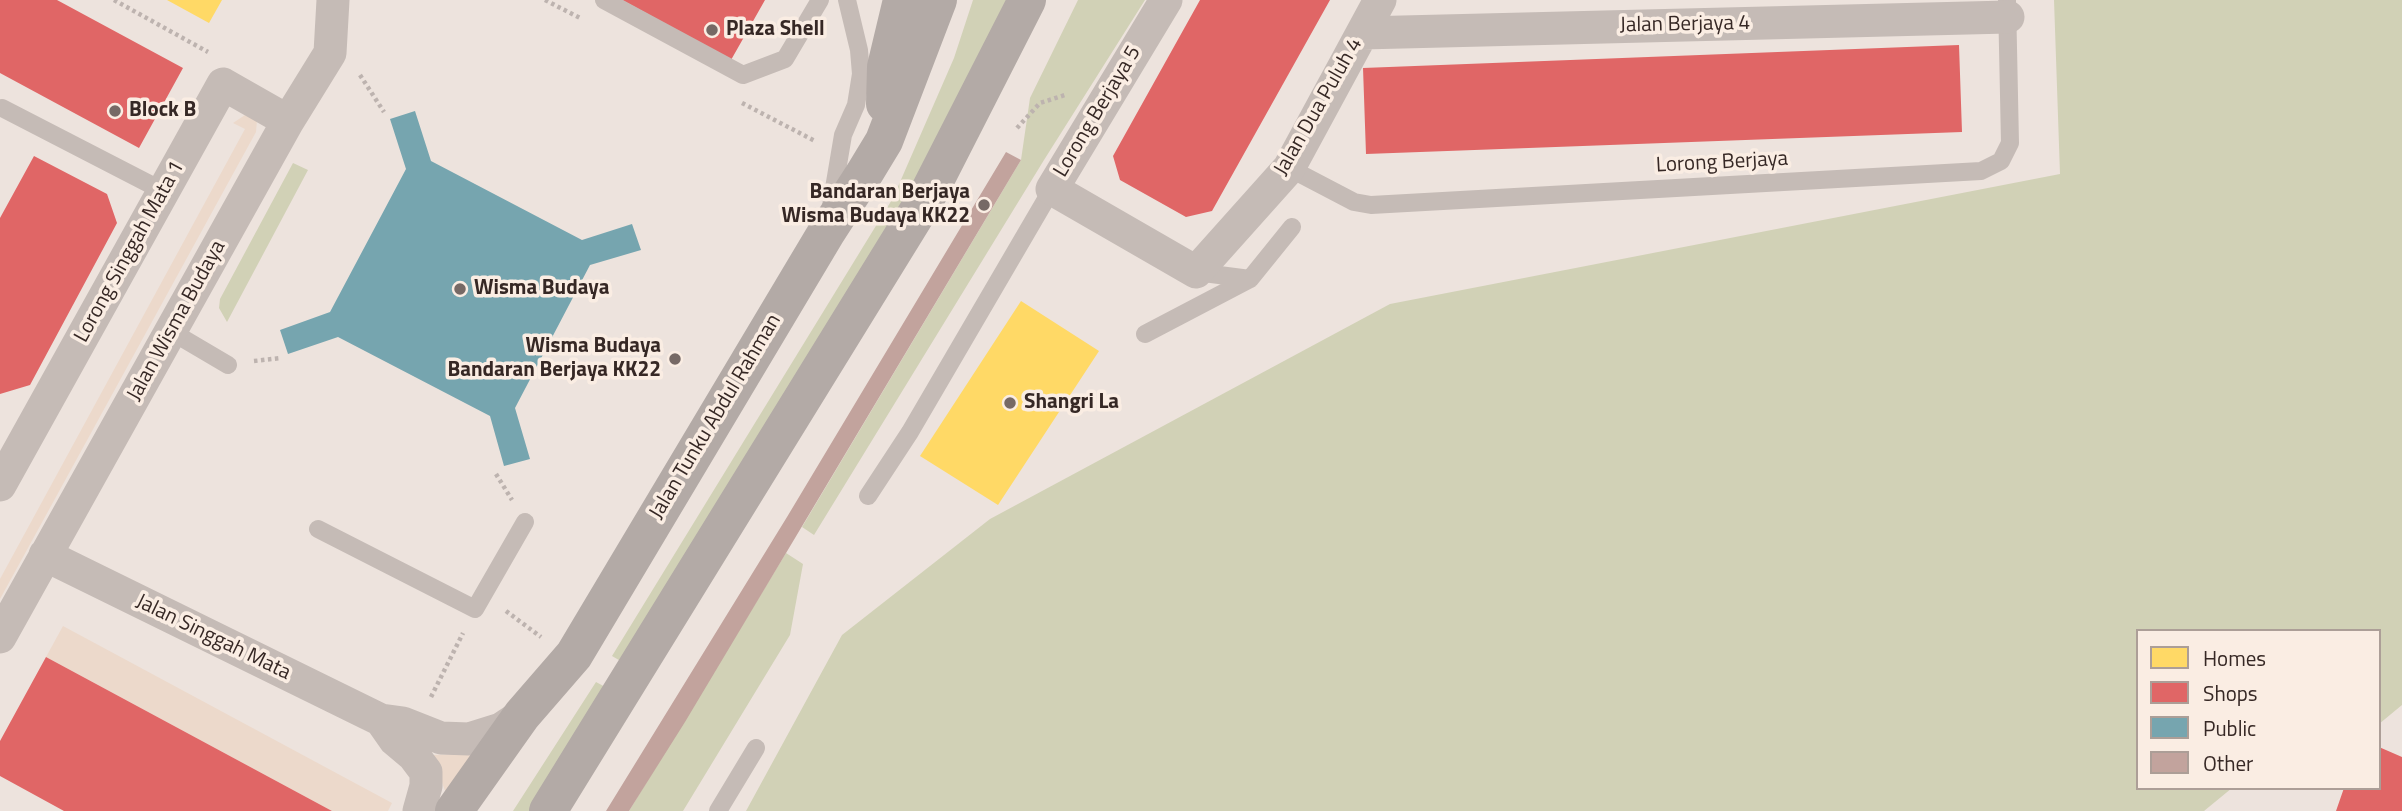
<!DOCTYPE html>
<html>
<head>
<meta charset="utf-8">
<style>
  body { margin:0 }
  #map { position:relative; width:2402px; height:811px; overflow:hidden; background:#ede3dd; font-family:"Titillium Web",sans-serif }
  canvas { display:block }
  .legend { position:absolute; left:2136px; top:629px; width:245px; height:161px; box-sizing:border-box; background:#faede3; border:2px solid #ac9e97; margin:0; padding:9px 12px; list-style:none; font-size:21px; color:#362825 }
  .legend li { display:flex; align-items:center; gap:14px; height:35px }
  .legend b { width:35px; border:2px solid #ac9e97 }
</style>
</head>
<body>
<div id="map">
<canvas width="2402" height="811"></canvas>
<ul class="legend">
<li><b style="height:19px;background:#ffd966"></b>Homes</li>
<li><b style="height:19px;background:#e06666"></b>Shops</li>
<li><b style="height:19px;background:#76a5af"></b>Public</li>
<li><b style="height:19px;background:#c2a39d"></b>Other</li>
</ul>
</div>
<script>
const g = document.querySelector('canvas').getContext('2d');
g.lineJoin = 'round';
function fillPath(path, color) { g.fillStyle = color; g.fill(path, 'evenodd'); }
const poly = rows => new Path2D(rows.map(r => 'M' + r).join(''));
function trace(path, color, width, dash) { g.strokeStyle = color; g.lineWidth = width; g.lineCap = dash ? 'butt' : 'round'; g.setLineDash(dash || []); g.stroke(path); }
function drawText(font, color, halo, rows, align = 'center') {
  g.font = font + ' "Titillium Web",sans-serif'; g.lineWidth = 7; g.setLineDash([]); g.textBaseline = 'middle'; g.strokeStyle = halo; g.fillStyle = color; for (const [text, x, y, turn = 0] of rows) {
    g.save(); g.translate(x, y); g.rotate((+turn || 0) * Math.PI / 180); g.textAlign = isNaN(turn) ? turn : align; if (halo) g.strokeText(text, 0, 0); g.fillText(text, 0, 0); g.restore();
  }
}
fillPath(poly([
  [973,0,1012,0,905,205,624,663,612,656,893,198,954,58],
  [1078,0,1145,0,1044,160,814,535,802,527,1021,160,1030,98],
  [2054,0,2402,0,2402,705,2379,724,2379,631,2138,631,2138,788,2232,788,2204,811,746,811,842,635,990,519,1390,304,2060,174],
  [293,163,308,170,227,322,219,308,220,299],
  [786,553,803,564,790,635,683,811,629,811],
  [596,682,609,689,530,811,513,811]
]), '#d1d1b6');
fillPath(poly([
  [245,115,257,120,256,132,0,599,0,579,245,129,233,123],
  [63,626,392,803,388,811,332,811,46,657],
  [478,753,448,799,432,755]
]), '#ecd9cb');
fillPath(poly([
  [167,0,222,0,209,23],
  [1021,301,1099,351,998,505,920,456]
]), '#ffd966');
fillPath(poly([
  [0,0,57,0,183,68,139,148,0,73],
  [622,0,765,0,731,60],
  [1200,0,1330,0,1212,211,1186,217,1120,180,1113,156],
  [1959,45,1962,132,1366,154,1363,68],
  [34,156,107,194,117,223,30,385,0,394,0,218],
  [46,657,332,811,64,811,0,776,0,741],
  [2379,747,2402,757,2402,811,2336,811,2344,788,2379,788]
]), '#e06666');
fillPath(poly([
  [415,111,431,161,582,240,632,224,641,250,590,265,515,408,530,459,504,466,490,416,338,337,288,354,280,330,330,312,406,169,390,119]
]), '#76a5af');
fillPath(poly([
  [1006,152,1021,160,685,722,629,811,606,811,787,517]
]), '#c2a39d');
trace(poly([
  [114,0,208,52],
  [545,0,582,19],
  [360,75,384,112],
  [742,103,815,141],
  [1017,128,1040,103,1065,95],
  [254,361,281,358],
  [496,474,512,500],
  [506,611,541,637],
  [431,697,463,633]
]), '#bdb3af', 4.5, [3.5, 3.5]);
trace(poly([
  [604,0,743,75,785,59,820,0],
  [2,108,163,191],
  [1289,168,1354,202,1371,205,1981,171,2001,161,2010,143,2007,0],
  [831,206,843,135,856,105,861,74,859,50,847,0],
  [1196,272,1250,279,1292,227],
  [172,332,228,365],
  [1145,334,1250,279],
  [868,496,910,432,1052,189],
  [318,529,475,609,525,522],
  [718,811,756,748]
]), '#c5bbb6', 18);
trace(poly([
  [1166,0,1052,189,1196,272,1289,168,1380,0],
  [1362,33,2008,17],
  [0,485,223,84,288,121],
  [45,555,381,720,403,723,441,738,469,739,501,729,522,715],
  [0,637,288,121,330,53,333,0],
  [381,720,395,740,414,756,426,772,426,786,419,811]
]), '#c5bbb6', 33);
trace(poly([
  [885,104,886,67,902,0],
  [454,811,522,715,574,655,826,233,864,174,884,141,938,0],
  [548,811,926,198,1027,0]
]), '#b3aaa6', 38);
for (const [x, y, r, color] of [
  [712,30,7,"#766965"],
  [115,111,7,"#766965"],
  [984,205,7,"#766965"],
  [460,289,7,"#766965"],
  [675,359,7,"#766965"],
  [1010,403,7,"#766965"]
]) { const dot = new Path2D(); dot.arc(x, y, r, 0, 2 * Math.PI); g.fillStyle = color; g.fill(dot); trace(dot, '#faede3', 2.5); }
drawText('21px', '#362825', '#faede3', [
  ["Jalan Berjaya 4",1685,25,-1],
  ["Jalan Dua Puluh 4",1319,107,-60],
  ["Lorong Berjaya 5",1098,112,-59],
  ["Lorong Berjaya",1722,163,-3],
  ["Lorong Singgah Mata 1",130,252,-61],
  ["Jalan Wisma Budaya",177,321,-61],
  ["Jalan Tunku Abdul Rahman",716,417,-59],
  ["Jalan Singgah Mata",213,638,26]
]);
drawText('bold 21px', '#362825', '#faede3', [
  ["Plaza Shell",726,30],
  ["Block B",129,111],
  ["Bandaran Berjaya",970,193,"right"],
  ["Wisma Budaya KK22",970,217,"right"],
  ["Wisma Budaya",474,289],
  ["Wisma Budaya",661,347,"right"],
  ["Bandaran Berjaya KK22",661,371,"right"],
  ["Shangri La",1024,403]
], 'left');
</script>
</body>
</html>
